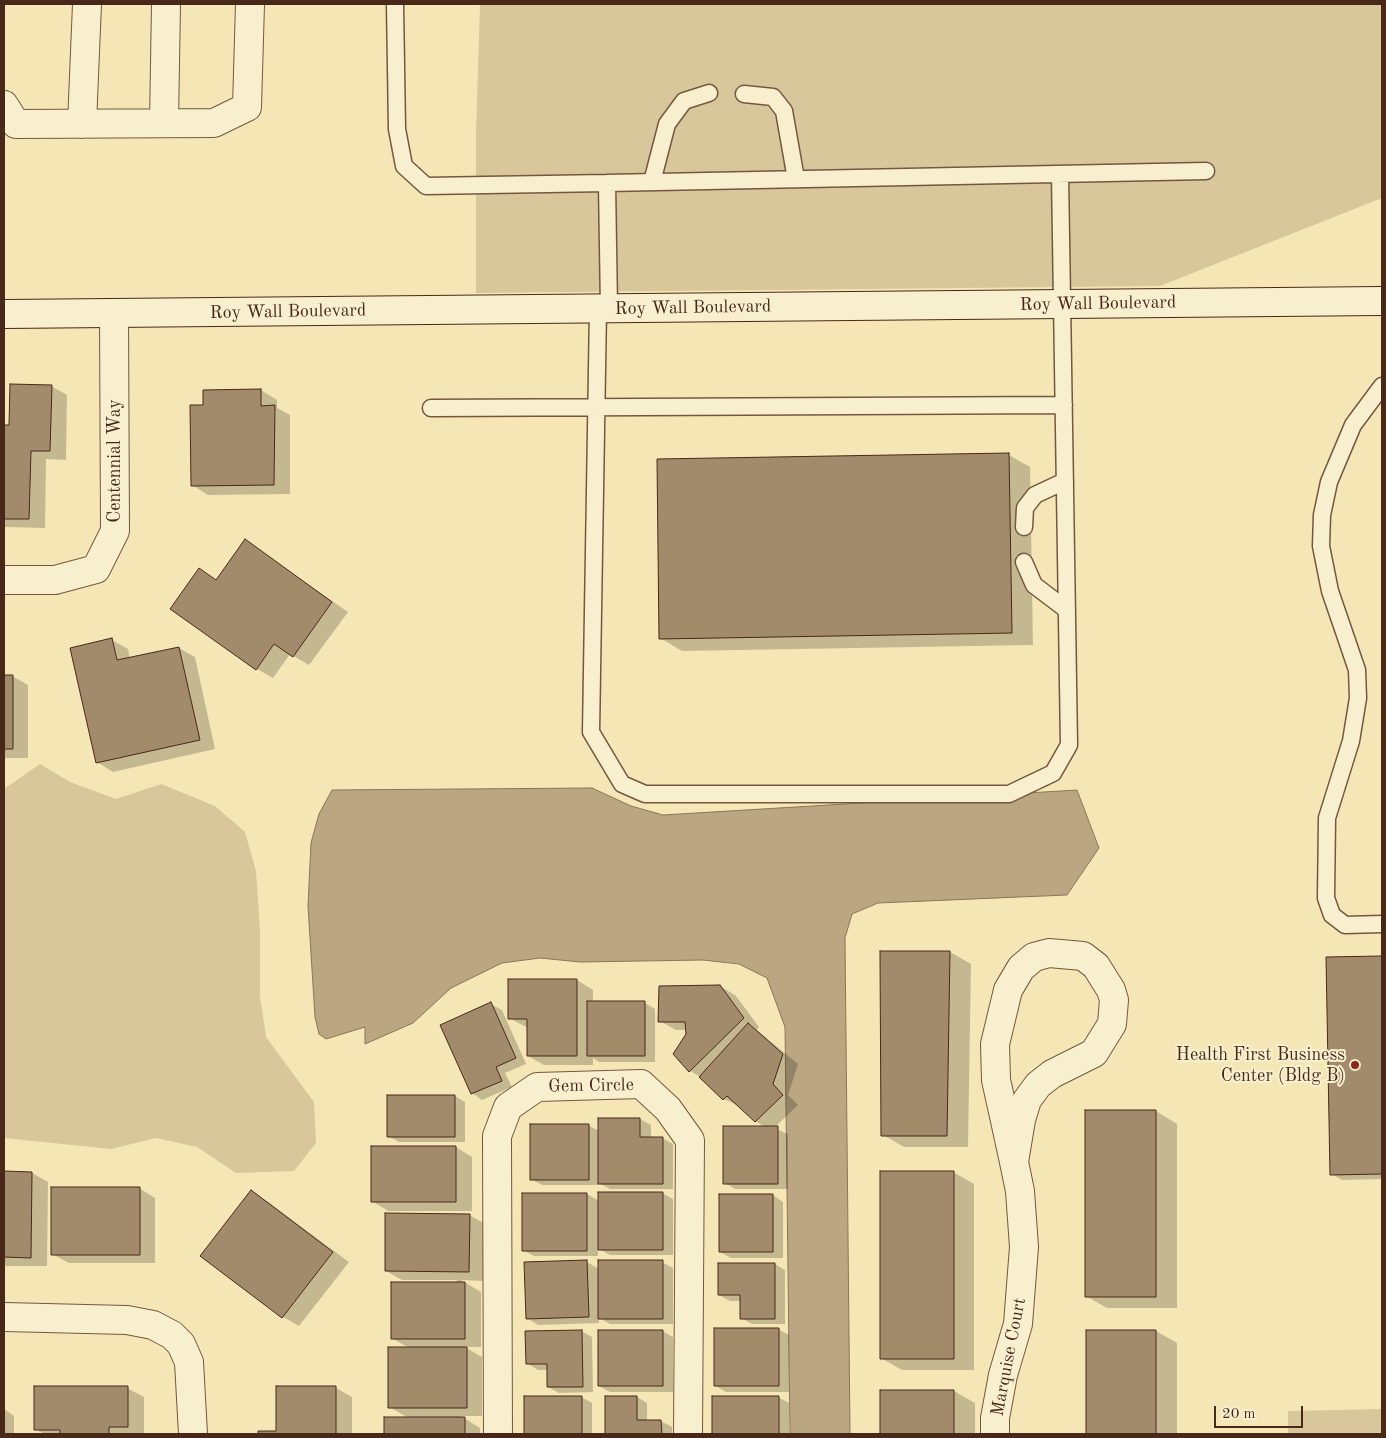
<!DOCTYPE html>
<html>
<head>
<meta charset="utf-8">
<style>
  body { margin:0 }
  #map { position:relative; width:1386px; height:1438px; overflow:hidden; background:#f5e7b5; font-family:"Old Standard TT",serif }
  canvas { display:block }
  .frame { position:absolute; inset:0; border:5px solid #482818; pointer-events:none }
  .scale { position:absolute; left:1214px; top:1406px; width:89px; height:22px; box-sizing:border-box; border:2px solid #482818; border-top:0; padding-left:6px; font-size:15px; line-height:18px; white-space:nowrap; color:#482818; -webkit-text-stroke:4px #f8efcf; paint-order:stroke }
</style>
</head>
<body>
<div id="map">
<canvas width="1386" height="1438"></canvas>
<div class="frame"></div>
<div class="scale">20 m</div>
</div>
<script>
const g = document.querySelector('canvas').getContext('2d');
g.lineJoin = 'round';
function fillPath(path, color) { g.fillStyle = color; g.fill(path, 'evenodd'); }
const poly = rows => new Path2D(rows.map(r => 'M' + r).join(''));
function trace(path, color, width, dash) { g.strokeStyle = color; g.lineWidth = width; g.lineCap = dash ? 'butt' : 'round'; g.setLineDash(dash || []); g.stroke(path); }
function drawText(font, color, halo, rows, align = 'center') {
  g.font = font + ' "Old Standard TT",serif'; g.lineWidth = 4; g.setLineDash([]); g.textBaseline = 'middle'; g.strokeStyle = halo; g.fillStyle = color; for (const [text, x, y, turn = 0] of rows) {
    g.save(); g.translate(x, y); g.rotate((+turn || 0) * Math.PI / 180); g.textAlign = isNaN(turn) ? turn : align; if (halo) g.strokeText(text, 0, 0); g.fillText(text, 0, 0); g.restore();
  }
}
fillPath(poly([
  [480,4,1382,4,1382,198,1160,286,476,293,476,135],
  [40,764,70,782,116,799,161,784,215,806,245,832,256,871,260,931,260,996,266,1037,314,1102,316,1143,294,1171,236,1173,197,1147,156,1138,111,1149,4,1138,4,789],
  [1382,1409,1382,1434,1288,1434,1288,1411]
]), '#d8c79a');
const water = poly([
  [592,788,631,806,663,815,1077,790,1099,848,1067,895,878,903,852,914,845,938,850,1434,790,1434,785,1027,767,978,739,964,703,960,580,962,540,958,502,963,451,988,413,1023,365,1044,365,1027,326,1039,319,1034,315,1017,308,906,311,843,319,814,332,790,592,788]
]);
fillPath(water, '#baa680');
trace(water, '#8c7456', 1);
fillPath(poly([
  [51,386,67,395,66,460,46,459,45,528,4,527,4,426,10,426],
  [261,390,277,400,277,408,290,415,290,494,208,495,192,485,205,407],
  [1009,455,1030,467,1033,645,682,651,660,638],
  [246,541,348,612,309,665,290,654,273,678,257,669,199,570,217,580],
  [112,640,128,649,130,659,179,648,195,657,215,749,113,772,97,762],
  [4,676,12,676,28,685,28,758,4,758],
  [950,952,971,964,968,1147,904,1147,883,1135],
  [1382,957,1382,1179,1342,1180,1331,1174,1327,958],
  [577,980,593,990,593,1003,645,1003,655,1009,655,1062,599,1062,593,1058,593,1065,544,1065,528,1056,528,1028,509,1018],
  [720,986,736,996,759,1027,757,1030,798,1064,788,1095,798,1105,774,1128,788,1134,788,1189,735,1189,725,1183,767,1128,755,1121,741,1107,724,1099,701,1077,690,1071,687,1030,676,1030,660,1021],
  [491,1004,502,1010,526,1064,505,1073,512,1087,482,1100,472,1093],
  [455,1096,465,1102,465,1142,399,1142,388,1136],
  [1086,1111,1156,1111,1177,1124,1177,1308,1107,1308,1086,1296],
  [599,1119,640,1119,651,1125,651,1138,662,1138,673,1144,673,1189,610,1189,599,1183,599,1185,542,1185,531,1179,588,1125,599,1131],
  [456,1147,472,1157,472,1211,388,1211,372,1201],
  [953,1172,974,1184,974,1370,902,1370,881,1358],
  [4,1173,32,1173,48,1182,47,1266,4,1266],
  [139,1188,155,1198,155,1263,69,1263,52,1254],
  [251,1191,267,1201,349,1262,299,1326,283,1317,202,1256],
  [662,1193,673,1199,673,1255,610,1255,598,1248,598,1256,534,1256,523,1250,523,1194,587,1194,599,1201],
  [773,1195,783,1202,783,1258,731,1258,720,1252],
  [469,1215,486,1224,485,1281,461,1280,481,1292,481,1347,465,1347,482,1357,482,1416,461,1416,480,1428,480,1434,385,1434,385,1418,409,1418,389,1407,409,1348,392,1338,456,1283,457,1280,402,1280,386,1271],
  [587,1262,599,1269,662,1262,673,1268,673,1324,610,1324,599,1318,599,1323,538,1325,527,1318,525,1263],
  [775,1264,785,1270,785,1324,752,1324,741,1318,741,1301,730,1301,719,1295],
  [778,1329,789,1335,789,1392,726,1392,716,1386],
  [581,1331,592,1337,593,1392,559,1393,548,1387,548,1370,538,1370,527,1363],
  [662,1331,673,1337,673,1392,610,1392,599,1386],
  [1087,1331,1156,1331,1177,1343,1177,1434,1087,1434],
  [127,1388,144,1397,144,1434,44,1434,35,1429],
  [278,1388,336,1388,352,1397,352,1434,259,1434,259,1432,278,1432],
  [882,1391,954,1391,975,1403,975,1434,882,1434],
  [525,1397,581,1397,592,1403,592,1434,525,1434],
  [606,1397,637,1397,647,1403,647,1422,661,1421,672,1427,672,1434,607,1434],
  [713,1397,778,1397,789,1403,789,1434,713,1434],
  [4,1409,14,1416,14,1434,4,1434]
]), '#0003');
const building = poly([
  [10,384,52,385,50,451,31,451,29,519,4,519,4,425,9,425,10,384],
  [261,389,261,406,275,405,274,485,191,486,190,405,203,405,203,390,261,389],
  [1009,453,1012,633,659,639,657,459,1009,453],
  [245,539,332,602,293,657,274,644,256,670,170,609,199,568,216,580,245,539],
  [112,638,117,660,179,647,200,740,96,763,70,648,112,638],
  [4,675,13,675,13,749,4,749,4,675],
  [880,951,950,951,947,1136,881,1136,880,951],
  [1382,956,1382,1174,1330,1175,1326,957,1382,956],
  [508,979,577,979,577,1056,527,1056,527,1019,508,1019,508,979],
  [720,985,744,1018,689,1072,673,1054,686,1034,685,1022,658,1022,659,986,720,985],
  [587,1001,645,1001,645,1056,587,1056,587,1001],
  [491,1002,516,1058,496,1067,502,1081,471,1094,440,1025,491,1002],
  [748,1023,783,1054,773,1084,783,1095,755,1122,727,1096,723,1100,699,1077,748,1023],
  [387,1095,455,1095,455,1137,387,1137,387,1095],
  [1085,1110,1156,1110,1156,1297,1085,1297,1085,1110],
  [598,1118,640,1118,640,1137,663,1137,663,1184,598,1184,598,1118],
  [530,1124,589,1124,589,1180,530,1180,530,1124],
  [723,1126,778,1126,778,1184,723,1184,723,1126],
  [371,1146,456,1146,456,1202,371,1202,371,1146],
  [4,1171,32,1172,31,1258,4,1257,4,1171],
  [880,1171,954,1171,954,1359,880,1359,880,1171],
  [51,1187,140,1187,140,1255,51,1255,51,1187],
  [251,1190,333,1252,282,1318,200,1256,251,1190],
  [598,1192,663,1192,663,1250,598,1250,598,1192],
  [522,1193,587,1193,587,1251,522,1251,522,1193],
  [719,1194,773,1194,773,1252,719,1252,719,1194],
  [385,1213,470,1214,469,1272,385,1271,385,1213],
  [587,1260,589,1317,526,1319,524,1262,587,1260],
  [598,1260,663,1260,663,1319,598,1319,598,1260],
  [718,1263,775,1263,775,1319,740,1319,740,1295,718,1295,718,1263],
  [391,1282,465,1282,465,1339,391,1339,391,1282],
  [714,1328,779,1328,779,1386,714,1386,714,1328],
  [582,1330,583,1387,547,1387,547,1364,526,1364,525,1331,582,1330],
  [598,1330,663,1330,663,1386,598,1386,598,1330],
  [1086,1330,1156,1330,1156,1434,1086,1434,1086,1330],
  [388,1347,467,1347,467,1408,388,1408,388,1347],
  [34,1386,128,1386,128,1427,109,1427,109,1434,60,1434,60,1430,34,1430,34,1386],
  [276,1386,336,1386,336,1434,258,1434,258,1431,276,1431,276,1386],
  [880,1390,954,1390,954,1434,880,1434,880,1390],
  [524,1396,582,1396,582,1434,524,1434,524,1396],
  [605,1396,637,1396,637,1420,661,1420,662,1434,605,1434,605,1396],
  [712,1396,779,1396,779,1434,712,1434,712,1396],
  [384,1417,465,1417,465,1434,384,1434,384,1417]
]);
fillPath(building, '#a28b6a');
trace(building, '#482818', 1);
const lane = poly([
  [395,4,397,129,404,166,426,186,607,183,609,309],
  [744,94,773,97,784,111,796,179],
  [652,182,667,124,684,101,709,93],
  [607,183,1206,171],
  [598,309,591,732,622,784,645,794,1009,794,1053,773,1069,745,1060,174],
  [1382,386,1353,425,1329,482,1322,515,1321,546,1330,591,1357,670,1358,698,1351,741,1327,818,1326,898,1332,915,1345,925,1382,924],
  [431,408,1064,405],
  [1024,527,1025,508,1035,495,1065,481],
  [1024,562,1034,585,1067,610]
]);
const street = poly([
  [4,105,16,124,214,123,247,107,250,4],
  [164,123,166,4],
  [82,124,87,4],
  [4,580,55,580,96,569,115,531,114,314],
  [4,1317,127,1320,153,1325,172,1335,181,1344,189,1362,193,1434],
  [498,1434,497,1136,508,1107,537,1087,641,1084,668,1109,690,1140,688,1434],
  [995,1434,995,1418,1003,1375,1018,1324,1024,1247,1020,1191,1014,1162,1004,1116,996,1080,995,1044,1008,990,1021,968,1034,957,1049,953,1083,956,1096,966,1111,990,1114,1000,1112,1024,1094,1053,1052,1074,1038,1085,1027,1100,1021,1120,1014,1162]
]);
const secondary = poly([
  [4,314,1382,301]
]);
trace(lane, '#73583f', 19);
trace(street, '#73583f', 30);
trace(secondary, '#482818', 30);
trace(lane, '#f8efcf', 16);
trace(street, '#f8efcf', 28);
trace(secondary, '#f8efcf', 28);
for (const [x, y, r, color] of [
  [1355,1065,5,"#8f2418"]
]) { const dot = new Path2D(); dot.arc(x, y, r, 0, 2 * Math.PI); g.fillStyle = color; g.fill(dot); trace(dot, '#f8efcf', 2); }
drawText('18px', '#482818', '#f8efcf', [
  ["Roy Wall Boulevard",1098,304,-1],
  ["Roy Wall Boulevard",693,308,-1],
  ["Roy Wall Boulevard",288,312,-1],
  ["Centennial Way",115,461,-90],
  ["Gem Circle",591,1086,-1],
  ["Marquise Court",1009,1357,-79]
]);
drawText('18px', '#482818', '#f8efcf', [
  ["Health First Business",1345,1055],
  ["Center (Bldg B)",1345,1076]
], 'right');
</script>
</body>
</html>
